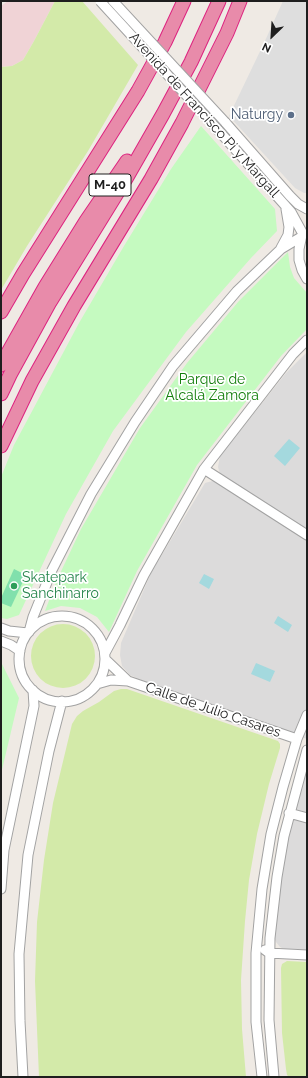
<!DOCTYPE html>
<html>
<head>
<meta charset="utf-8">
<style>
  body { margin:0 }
  #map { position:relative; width:308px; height:1078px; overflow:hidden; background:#efeae4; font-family:Raleway,sans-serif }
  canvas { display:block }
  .frame { position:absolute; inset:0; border:2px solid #1e1e1e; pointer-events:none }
  .north { position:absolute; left:252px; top:16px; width:40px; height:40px; -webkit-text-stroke:3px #fff; paint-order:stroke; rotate:205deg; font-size:11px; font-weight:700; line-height:16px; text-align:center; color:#1e1e1e }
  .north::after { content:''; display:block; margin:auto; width:14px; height:18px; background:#1e1e1e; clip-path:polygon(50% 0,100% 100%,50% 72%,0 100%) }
</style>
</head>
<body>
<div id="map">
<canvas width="308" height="1078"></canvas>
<div class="frame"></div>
<div class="north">N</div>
</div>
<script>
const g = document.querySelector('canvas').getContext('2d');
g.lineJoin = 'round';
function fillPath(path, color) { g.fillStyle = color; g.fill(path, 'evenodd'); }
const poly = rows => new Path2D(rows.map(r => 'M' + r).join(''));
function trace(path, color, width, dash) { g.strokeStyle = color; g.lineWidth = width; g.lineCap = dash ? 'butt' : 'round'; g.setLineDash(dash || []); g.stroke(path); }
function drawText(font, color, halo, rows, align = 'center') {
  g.font = font + ' Raleway,sans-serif'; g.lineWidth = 3.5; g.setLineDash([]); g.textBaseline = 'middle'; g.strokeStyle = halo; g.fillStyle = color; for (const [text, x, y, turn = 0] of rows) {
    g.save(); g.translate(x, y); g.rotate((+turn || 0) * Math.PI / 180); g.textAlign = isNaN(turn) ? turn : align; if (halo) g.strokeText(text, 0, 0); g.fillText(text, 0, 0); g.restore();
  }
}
fillPath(poly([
  [307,352,307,739,145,682,130,675,122,666,120,655,121,643,151,573,205,483,216,480,220,474,218,467,220,456,286,373],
  [307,766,307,951,286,950,280,947,276,942,274,936,286,841]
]), '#dcdbdb');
fillPath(poly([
  [8,1,55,1,34,41,23,60,12,66,1,67,1,6]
]), '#f0d3d6');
fillPath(poly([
  [55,1,82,1,138,65,88,151,27,246,1,290,1,67,12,66,23,60,34,41],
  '31 656a32 32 0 1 1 64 0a32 32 0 1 1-64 0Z',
  [121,689,127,689,278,741,280,744,280,748,269,784,257,834,249,880,245,921,241,980,242,1029,246,1077,39,1077,35,981,37,922,44,860,53,803,72,724,77,716,83,711,99,702,114,691],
  [287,961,307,962,307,1076,303,1077,289,1077,287,1075,286,1069,282,1033,281,968,282,964]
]), '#d3eaa9');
fillPath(poly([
  [201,126,275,209,277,231,251,258,186,332,113,431,66,514,19,615,7,619,1,618,1,477,14,445,79,323,124,246,171,169],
  [288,252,290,267,294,278,307,293,307,329,281,356,197,465,137,571,109,632,97,617,80,608,61,606,45,611,56,582,81,529,140,428,187,363,238,302],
  [1,662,19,698,1,774]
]), '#c5fac0');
fillPath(poly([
  [14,569,26,575,11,607,1,603,1,598]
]), '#81e0ac');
fillPath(poly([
  [283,1,307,1,307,193,304,193,295,188,229,116,264,43]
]), '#dedede');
fillPath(poly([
  [289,439,300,448,285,466,274,456],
  [204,574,214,579,209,589,199,583],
  [278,616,292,625,288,632,274,623],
  [256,663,275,671,270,682,251,674]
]), '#a4d9de');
const minor = poly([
  [225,122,290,196,298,204,307,209],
  [218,130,291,212,303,234],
  [302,235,299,249,299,260,302,270,307,279],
  [281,248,288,235,289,227,286,209],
  [204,469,307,535],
  '19 659a43 43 0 1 1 86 0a43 43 0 1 1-86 0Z',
  [1,628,9,631,28,633],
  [29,632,33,617,52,570,91,494,135,422,173,366,237,291,281,249,301,237],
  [1,641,11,645,20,651],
  [105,653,120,625,144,575,204,469,293,354,307,340],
  [105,659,128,681],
  [97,684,111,680,128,681,297,739],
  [289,813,307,818],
  [1,889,4,850,34,706,33,690],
  [265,950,269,953,307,955],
  [23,1077,20,1021,19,954,28,855,49,751,62,701],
  [262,1077,256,1022,256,953,262,889,271,834,283,787,297,739,307,715],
  [274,1077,269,1020,270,938,277,877,284,836,307,750]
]);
const highway = poly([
  [1,312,23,274,138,91,165,42,184,1],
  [1,365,45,287,86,221,127,161],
  [1,394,10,375,50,302,127,177,163,114,191,62,219,1],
  [1,446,32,381,74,306,151,179,182,123,227,33,240,1]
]);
trace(minor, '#a2a2a2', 11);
trace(highway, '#dd227f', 15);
trace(minor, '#fff', 9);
trace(highway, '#e88baa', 13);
const minorBridge = poly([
  [100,1,218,130],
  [113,1,225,122]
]);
trace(minorBridge, '#a2a2a2', 11, []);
trace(minorBridge, '#fff', 9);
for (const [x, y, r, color] of [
  [291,115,4,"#5c6f8a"],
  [14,586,4,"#2e9e5b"]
]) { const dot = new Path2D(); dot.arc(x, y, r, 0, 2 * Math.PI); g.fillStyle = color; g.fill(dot); trace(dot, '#fff', 1.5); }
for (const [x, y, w] of [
  [110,185,42]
]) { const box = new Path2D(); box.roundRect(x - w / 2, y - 11, w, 22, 3); g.fillStyle = '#fff'; g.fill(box); trace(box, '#1e1e1e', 1); }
drawText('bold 13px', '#1e1e1e', null, [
  ["M-40",110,185]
]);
drawText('14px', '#1e1e1e', '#fff', [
  ["Avenida de Francisco Pi y Margall",204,115,48],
  ["Calle de Julio Casares",213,710,19]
]);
drawText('14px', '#4e5e75', '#fff', [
  ["Naturgy",283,115]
], 'right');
drawText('14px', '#127e0a', '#fff', [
  ["Parque de",212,380],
  ["Alcalá Zamora",212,396]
]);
drawText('14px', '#27864d', '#fff', [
  ["Skatepark",22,578],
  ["Sanchinarro",22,594]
], 'left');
</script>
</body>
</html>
